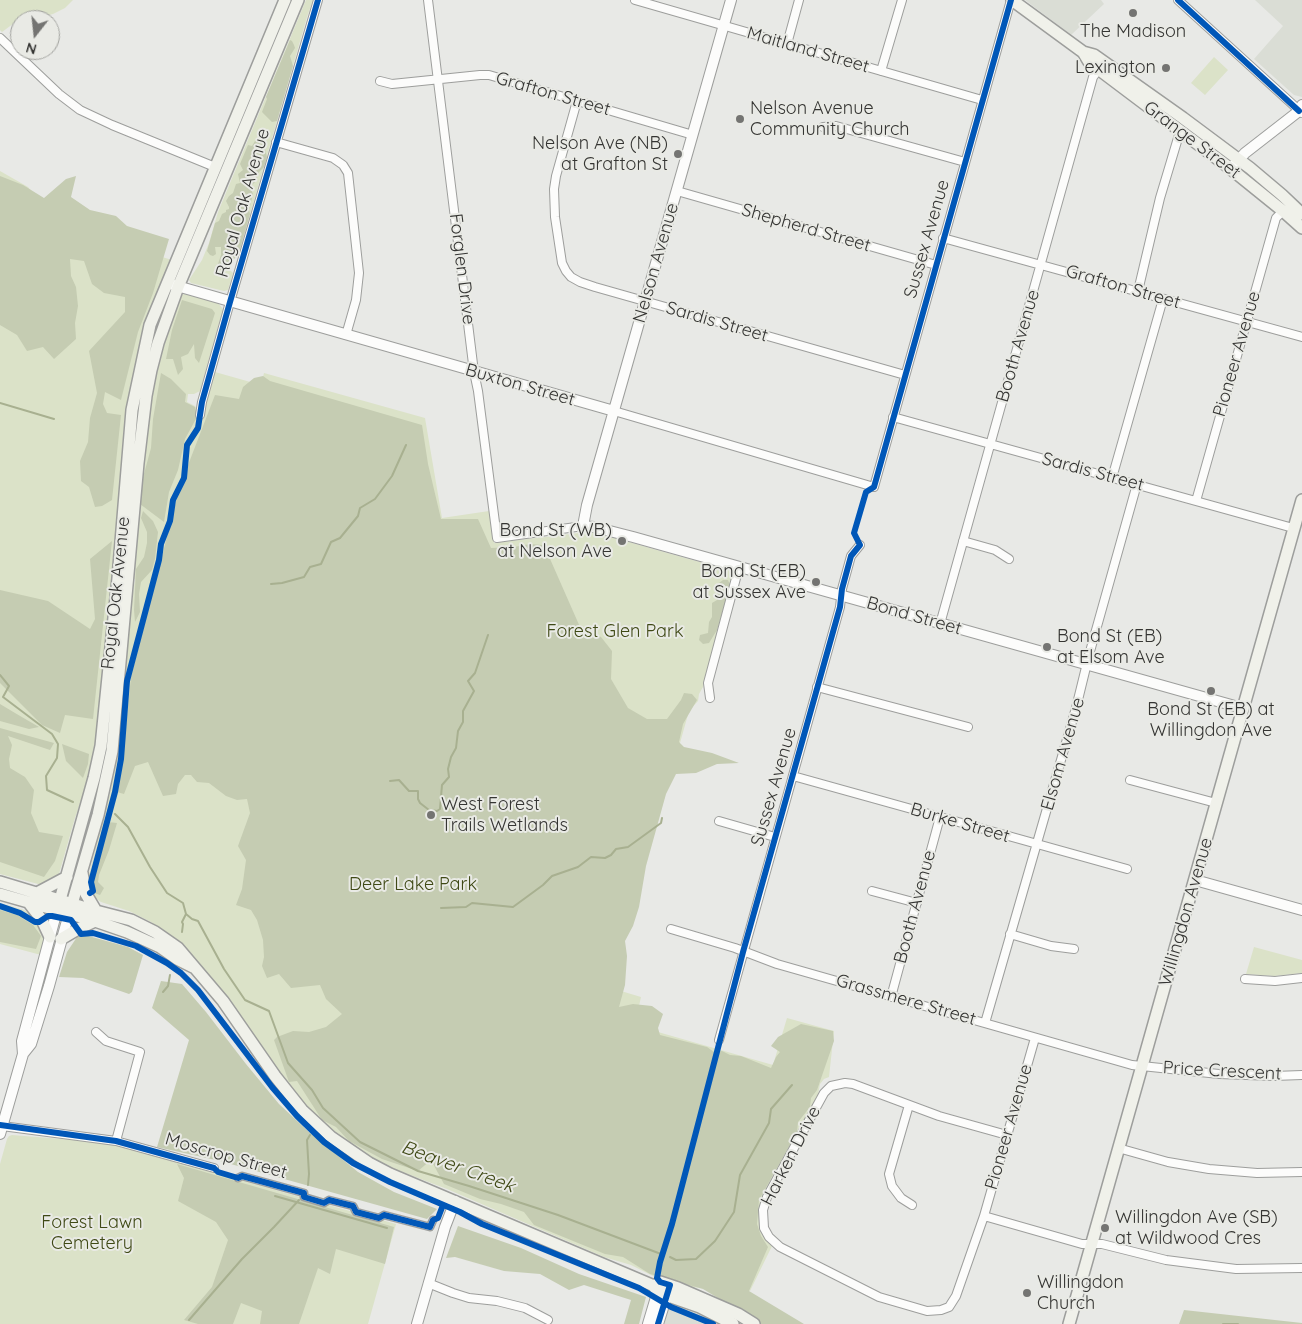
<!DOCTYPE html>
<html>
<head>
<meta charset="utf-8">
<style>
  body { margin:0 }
  #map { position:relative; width:1302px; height:1324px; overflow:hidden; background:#e8e9e6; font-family:Quicksand,sans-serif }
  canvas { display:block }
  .north { position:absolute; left:10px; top:10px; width:50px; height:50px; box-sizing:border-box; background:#e9eae5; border:1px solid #a1a29e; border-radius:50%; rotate:196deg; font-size:14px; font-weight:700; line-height:20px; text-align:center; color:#353533 }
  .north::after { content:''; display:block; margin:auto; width:18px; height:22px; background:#747472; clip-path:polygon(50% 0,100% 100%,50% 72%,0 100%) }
</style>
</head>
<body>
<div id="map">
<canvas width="1302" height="1324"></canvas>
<div class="north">N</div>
</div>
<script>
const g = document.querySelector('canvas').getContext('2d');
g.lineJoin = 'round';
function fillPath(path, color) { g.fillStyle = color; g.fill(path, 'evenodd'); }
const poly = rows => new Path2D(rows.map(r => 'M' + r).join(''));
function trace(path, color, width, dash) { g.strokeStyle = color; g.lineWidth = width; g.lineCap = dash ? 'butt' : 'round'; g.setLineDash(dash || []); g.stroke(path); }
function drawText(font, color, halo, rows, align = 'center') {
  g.font = font + ' Quicksand,sans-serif'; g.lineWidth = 4; g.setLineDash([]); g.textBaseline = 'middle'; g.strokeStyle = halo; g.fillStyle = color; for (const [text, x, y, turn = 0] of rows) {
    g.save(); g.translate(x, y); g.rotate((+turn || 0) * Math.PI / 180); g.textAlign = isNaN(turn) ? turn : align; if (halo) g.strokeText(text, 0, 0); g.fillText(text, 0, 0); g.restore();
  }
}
fillPath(poly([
  [1025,0,1101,0,1104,4,1071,35],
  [1255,0,1302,0,1302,97,1294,95,1254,59,1283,26],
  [676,1303,726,1324,664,1324,669,1307]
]), '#daddd5');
fillPath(poly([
  [0,0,73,0,65,8,53,14,40,17,25,15,2,32,0,30],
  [306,0,313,0,307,17,238,256,227,265,228,268,233,273,228,290,224,291,191,283,189,280,202,260,209,243,218,212],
  [1214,57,1228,70,1205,95,1191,83],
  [0,171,28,187,60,226,172,260,154,305,124,462,142,464,151,393,166,330,180,296,184,294,218,303,223,309,200,391,194,394,188,394,187,402,195,406,202,415,215,372,261,385,264,373,425,418,442,518,489,511,494,543,587,532,600,534,728,570,732,573,733,578,703,687,699,694,698,701,689,711,611,988,641,997,635,1024,658,1028,658,1032,773,1065,787,1018,834,1031,829,1077,824,1079,820,1084,818,1095,761,1201,759,1217,760,1227,764,1237,772,1246,750,1291,689,1287,657,1278,631,1265,604,1257,447,1189,389,1167,372,1159,326,1127,307,1109,291,1091,212,979,186,949,151,922,129,911,101,902,92,896,87,882,110,793,116,764,129,620,135,579,113,577,98,733,92,769,75,818,59,874,57,878,42,885,0,874],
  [0,903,24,910,37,919,44,934,41,955,0,944],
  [1254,947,1302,960,1302,973,1274,976,1246,974],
  [12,1135,99,1142,119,1146,396,1224,368,1324,0,1324,0,1164,7,1139,9,1136]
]), '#dbe2c8');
fillPath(poly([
  [290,40,292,41,294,45,295,48,290,56,293,66,277,121,272,122,262,112,267,99,266,97],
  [261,138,264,138,265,140,264,145,267,157,264,167,259,172,256,181,251,186,251,189,253,194,249,210,250,214,238,256,229,262,226,270,219,270,217,267,221,255,221,247,215,247,216,254,213,256,210,255,207,251,215,223,219,221,222,214,226,212,226,210,229,209,229,207,226,201,229,196,233,193,236,184,240,183,238,174,243,170,240,164,248,145,252,146,255,141],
  [0,176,23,185,44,198,66,179,76,176,71,197,90,210,116,216,127,226,169,239,153,293,138,332,121,400,105,392,103,404,107,413,121,415,112,500,102,506,95,507,89,487,81,481,80,461,88,442,90,418,97,393,89,351,125,312,125,297,104,293,92,284,84,261,70,259,71,276,76,287,78,306,75,323,76,339,54,359,43,347,27,351,17,335,0,325],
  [182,300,212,309,215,313,199,363,195,358,194,344,188,354,181,357,183,369,178,375,173,359,166,359,172,330],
  [161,373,171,379,186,394,185,402,195,407,197,417,185,439,178,470,169,492,164,522,140,504,141,485,151,448,153,419],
  [263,376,270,381,422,425,428,464,441,519,478,519,491,548,514,547,530,544,542,545,547,552,580,627,601,637,612,651,611,679,628,708,647,719,667,719,681,700,684,693,692,694,697,700,683,724,679,742,684,747,712,753,739,763,717,764,696,773,676,774,666,794,646,866,639,907,633,926,625,941,627,956,625,985,619,1007,633,1004,652,1006,663,1014,658,1028,660,1035,707,1047,714,1052,722,1051,730,1055,741,1056,771,1068,776,1057,780,1052,771,1046,778,1037,801,1024,833,1031,834,1041,817,1090,811,1098,810,1107,798,1122,797,1132,759,1200,757,1224,761,1236,768,1247,749,1291,804,1324,761,1324,703,1289,650,1274,623,1257,605,1254,534,1225,524,1212,501,1204,480,1199,444,1184,431,1160,418,1171,382,1159,349,1141,336,1127,322,1120,297,1081,289,1082,274,1040,277,1037,293,1031,309,1032,326,1027,342,1014,326,999,320,985,291,988,279,974,267,978,262,966,264,957,263,940,257,920,251,910,236,905,242,889,246,860,238,846,250,813,247,799,237,800,226,796,209,783,197,782,191,775,185,775,178,784,176,794,163,796,148,762,135,766,124,794,117,792,122,763,131,677,180,486,215,395,239,399,243,387,254,378],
  [143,511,153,521,158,532,155,559,152,570,141,582,139,594,140,612,135,622,134,610,136,569,144,557,147,543,147,532,141,518],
  [112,541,93,719,65,715,60,733,42,725,0,683,0,590,48,601,90,629,95,619,90,559],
  [723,580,728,580,730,585,717,630,709,643,703,644,699,640,700,635,708,633,709,622,712,617,712,603,717,600,717,587,719,583],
  [0,704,15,713,39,727,29,729,0,721],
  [0,728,54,743,50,750,8,736,12,745,9,759,10,768,25,777,34,790,31,813,39,832,63,836,55,861,44,877,0,862],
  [62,744,89,754,88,764,83,778,66,761],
  [108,822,117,823,109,850,99,875,98,882,104,888,100,895,91,892,89,882],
  [0,910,17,915,33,925,41,936,36,949,0,942],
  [85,935,128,947,143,955,132,992,129,994,83,978,59,977,67,952,77,937],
  [161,981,182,984,206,1012,246,1064,279,1104,309,1132,358,1172,394,1192,437,1209,427,1219,220,1161,157,1147,189,1040,152,1008],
  [177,1164,394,1227,385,1264,336,1249,330,1274,318,1268,299,1324,260,1324,262,1311,241,1303,233,1324,198,1324,184,1320,212,1287,228,1240,216,1222,178,1201,184,1178],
  [458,1226,521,1248,579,1274,646,1297,639,1324,624,1324,631,1300,584,1285,569,1290,540,1274,504,1271,455,1257,446,1258],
  [1184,1310,1302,1323,1302,1324,1179,1324]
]), '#c5ccb2');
trace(poly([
  [0,403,54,419],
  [271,584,282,583,304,577,310,567,321,564,331,542,340,538,358,516,360,508,375,499,392,476,406,445],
  [0,675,9,686,3,697,52,734,58,744,57,758,46,776,47,790,73,802],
  [390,781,399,780,409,791,418,791,418,799,420,803,429,810,437,811,440,809,442,785,449,777,448,769,451,757,456,748,458,731,463,722,463,711,474,691,468,681,475,673,488,635],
  [115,814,128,827,150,867,167,893,183,903,186,914,192,919,198,921,224,969,245,1000,269,1011,288,1063,312,1090,323,1108,360,1142,418,1171,469,1186,558,1215,661,1254],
  [441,908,466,907,472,903,513,907,543,885,552,876,578,867,591,857,605,858,611,855,616,849,628,847,661,823,662,818],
  [182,932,183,924,182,922,186,914],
  [163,992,168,986,170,975],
  [308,1185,309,1174,307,1140,310,1135],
  [275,1196,387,1228],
  [670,1257,676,1260,696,1259,715,1241,734,1212,740,1175,769,1123,771,1109,792,1085],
  [189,1320,242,1259,274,1227,299,1200],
  [1223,1324,1238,1324]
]), '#a8b090', 2);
const pedestrian = poly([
  [238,1178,242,1176,304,1193,304,1197,324,1203,329,1200,353,1206,356,1212,379,1218,384,1215,430,1227,433,1220]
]);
const minor = poly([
  [428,0,474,372,478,391,497,538,583,526],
  [635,0,982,100],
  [1178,0,1302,113],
  [0,38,59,94,80,110,112,125,215,167],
  [787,44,799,0],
  [881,71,902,0],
  [380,81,392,84,480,75,489,75,693,135],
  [577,101,556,176,554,189,555,217,562,263,566,271,571,277,580,282,595,287,905,375],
  [823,127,836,126,965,162],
  [276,142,333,158,343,165,348,173,359,273,356,300,346,335],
  [677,191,936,265],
  [943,238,1302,337],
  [1138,291,1160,198,1178,138,1183,132],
  [614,411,874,487,1011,0],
  [200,415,202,402,230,302,318,0],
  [893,417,1293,528],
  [1112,478,1163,299],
  [1196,501,1276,218,1283,211],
  [963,541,995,550,1009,559],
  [940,624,1093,77,1099,69],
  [817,687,968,727],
  [710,698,708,683,739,567],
  [793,776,1127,869],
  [1130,780,1216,803],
  [719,821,775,837],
  [872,891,917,903],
  [671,929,735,948,777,964,1132,1065,1219,1074,1274,1076,1302,1075],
  [1010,934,1051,946,1074,949],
  [1245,979,1275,981,1302,978],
  [891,997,940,817],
  [985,1023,1076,708,1089,655,1137,484],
  [96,1032,106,1041,140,1052,116,1141],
  [719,1040,840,607,842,589,851,556,860,545],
  [909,1105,889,1174,892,1186,901,1198,912,1205],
  [2,1126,116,1141,214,1168],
  [1007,1135,939,1116,853,1084,845,1083,831,1086,824,1093,767,1197,763,1210,764,1228,769,1237,780,1247,879,1297,927,1311,941,1310,949,1307,956,1296,984,1216,1035,1038],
  [1118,1148,1168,1162,1209,1169,1257,1173,1302,1172],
  [984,1216,1082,1244,1102,1244,1166,1260,1236,1269,1302,1268],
  [428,1283,453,1293,469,1298,497,1301,525,1308,548,1320]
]);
const tertiary = poly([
  [731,0,587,505,583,526,594,527,633,537,1242,708],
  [1233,166,1245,153,1299,111,1302,105],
  [170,284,614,411],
  [1195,880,1302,910],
  [23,1054,31,1044,49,986,71,906],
  [0,1134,23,1054,22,1041,59,903],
  [417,1324,445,1227,455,1201],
  [648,1324,660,1284],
  [658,1324,669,1289]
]);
const secondary = poly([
  [1012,0,1083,52,1089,62,1231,169,1283,211,1302,228],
  [1083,52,1094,55,1183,118,1250,168,1282,195,1302,214],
  [82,873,86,894,96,911],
  [0,882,96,911,131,920,155,932,178,948,223,1001,275,1076,302,1110,331,1137,369,1163,390,1174,654,1286,657,1292,700,1307,733,1324],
  [37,893,67,877],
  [0,894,95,921,127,932,160,947,177,959,193,967],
  [60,900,94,778,101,746,118,578,132,410,150,325,285,0],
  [29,903,42,920,50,937],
  [72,904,98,815,112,751,138,463,146,396,151,370,158,343,178,287,298,0],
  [61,939,78,929,95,921],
  [654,1286,660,1282,678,1288,738,1314,754,1324],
  [1069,1324,1302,500]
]);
trace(pedestrian, '#9d9e9c', 9);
trace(minor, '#9d9e9c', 10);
trace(tertiary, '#9d9e9c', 12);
trace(secondary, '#9d9e9c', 14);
trace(pedestrian, '#fcfcfb', 6);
trace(minor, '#fcfcfb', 8);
trace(tertiary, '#fcfcfb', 10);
trace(secondary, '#f0f1ea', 11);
trace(poly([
  [1178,0,1299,111],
  [90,893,93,891,91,882,115,792,121,759,127,681,159,560,161,544,170,521,173,500,184,478,187,445,198,428,202,402,230,302,318,0],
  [0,906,20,913,35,922,39,922,48,916,52,916,71,920,81,934,93,933,136,946,167,963,181,973,198,990,272,1087,297,1116,324,1142,353,1163,390,1182,460,1212,482,1224,639,1288,671,1307,713,1324],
  [0,1125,116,1141,214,1168,218,1172,238,1178,242,1176,304,1193,304,1197,324,1203,329,1200,353,1206,356,1212,379,1218,384,1215,430,1227,433,1220,438,1218,443,1205],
  [658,1324,670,1285,660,1282,657,1278,660,1262,672,1224,743,952,840,607,842,589,851,556,860,545,854,533,866,492,874,487,1011,0]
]), '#0057b8', 6);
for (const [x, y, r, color] of [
  [1133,13,5,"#747472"],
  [1166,68,5,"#747472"],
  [740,119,5,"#747472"],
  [678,154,5,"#747472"],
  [622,541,5,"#747472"],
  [816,582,5,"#747472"],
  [1047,647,5,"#747472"],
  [1211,691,5,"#747472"],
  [431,815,5,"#747472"],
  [1105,1228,5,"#747472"],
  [1027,1293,5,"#747472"]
]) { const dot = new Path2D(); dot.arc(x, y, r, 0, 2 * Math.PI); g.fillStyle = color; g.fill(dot); trace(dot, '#e9eae5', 2); }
drawText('18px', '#353533', '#e9eae5', [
  ["The Madison",1133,32,"center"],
  ["Lexington",1156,68,"right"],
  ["Nelson Avenue",750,109],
  ["Community Church",750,130],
  ["Nelson Ave (NB)",668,144,"right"],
  ["at Grafton St",668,165,"right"],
  ["Bond St (WB)",612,531,"right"],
  ["at Nelson Ave",612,552,"right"],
  ["Bond St (EB)",806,572,"right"],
  ["at Sussex Ave",806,593,"right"],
  ["Bond St (EB)",1057,637],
  ["at Elsom Ave",1057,658],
  ["Bond St (EB) at",1211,710,"center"],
  ["Willingdon Ave",1211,731,"center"],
  ["West Forest",441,805],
  ["Trails Wetlands",441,826],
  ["Willingdon Ave (SB)",1115,1218],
  ["at Wildwood Cres",1115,1239],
  ["Willingdon",1037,1283],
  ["Church",1037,1304]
], 'left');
drawText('18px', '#353533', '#e9eae5', [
  ["Maitland Street",808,50,16],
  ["Grafton Street",553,94,16],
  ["Grange Street",1192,140,37],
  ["Royal Oak Avenue",243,203,-74],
  ["Shepherd Street",806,228,16],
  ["Sussex Avenue",927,239,-74],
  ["Nelson Avenue",656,263,-74],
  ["Forglen Drive",462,269,83],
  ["Grafton Street",1123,287,16],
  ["Sardis Street",717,322,16],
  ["Booth Avenue",1018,346,-74],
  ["Pioneer Avenue",1237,354,-74],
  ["Buxton Street",520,385,16],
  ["Sardis Street",1093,472,15],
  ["Royal Oak Avenue",116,593,-84],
  ["Bond Street",914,616,16],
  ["Elsom Avenue",1063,754,-74],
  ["Sussex Avenue",774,787,-74],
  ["Burke Street",960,823,16],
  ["Booth Avenue",915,907,-75],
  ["Willingdon Avenue",1186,912,-74],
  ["Grassmere Street",906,1000,16],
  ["Price Crescent",1222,1071,3],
  ["Pioneer Avenue",1009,1127,-74],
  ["Moscrop Street",226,1156,16],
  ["Harken Drive",791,1156,-63]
]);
drawText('18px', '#3f4915', '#e9eae5', [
  ["Forest Glen Park",615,632],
  ["Deer Lake Park",413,885],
  ["Forest Lawn",92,1223],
  ["Cemetery",92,1244]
]);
drawText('italic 19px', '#3f4915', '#e9eae5', [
  ["Beaver Creek",458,1167,20]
]);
</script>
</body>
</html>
